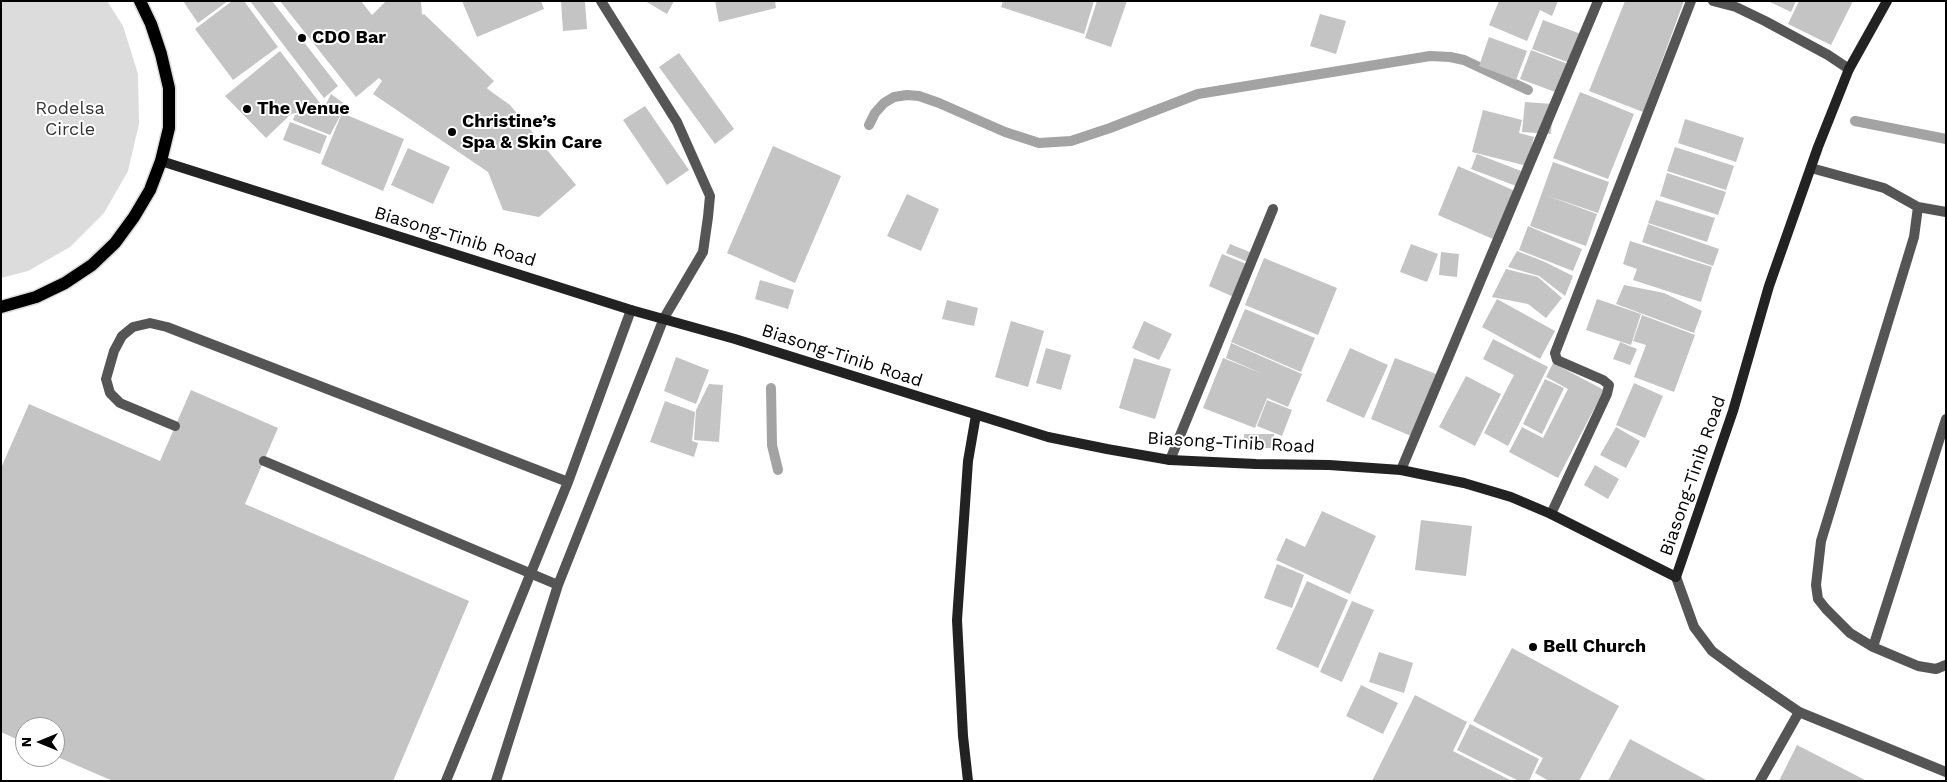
<!DOCTYPE html>
<html>
<head>
<meta charset="utf-8">
<style>
  body { margin:0 }
  #map { position:relative; width:1947px; height:782px; overflow:hidden; background:#fff; font-family:"Work Sans",sans-serif }
  canvas { display:block }
  .frame { position:absolute; inset:0; border:2px solid #000; pointer-events:none }
  .north { position:absolute; left:15px; top:717px; width:50px; height:50px; box-sizing:border-box; background:#fff; border:1px solid #999; border-radius:50%; rotate:270deg; font-size:14px; font-weight:700; line-height:20px; text-align:center; color:#000 }
  .north::after { content:''; display:block; margin:auto; width:18px; height:22px; background:#000; clip-path:polygon(50% 0,100% 100%,50% 72%,0 100%) }
</style>
</head>
<body>
<div id="map">
<canvas width="1947" height="782"></canvas>
<div class="frame"></div>
<div class="north">N</div>
</div>
<script>
const g = document.querySelector('canvas').getContext('2d');
g.lineJoin = 'round';
function fillPath(path, color) { g.fillStyle = color; g.fill(path, 'evenodd'); }
const poly = rows => new Path2D(rows.map(r => 'M' + r).join(''));
function trace(path, color, width, dash) { g.strokeStyle = color; g.lineWidth = width; g.lineCap = dash ? 'butt' : 'round'; g.setLineDash(dash || []); g.stroke(path); }
function drawText(font, color, halo, rows, align = 'center') {
  g.font = font + ' "Work Sans",sans-serif'; g.lineWidth = 4; g.setLineDash([]); g.textBaseline = 'middle'; g.strokeStyle = halo; g.fillStyle = color; for (const [text, x, y, turn = 0] of rows) {
    g.save(); g.translate(x, y); g.rotate((+turn || 0) * Math.PI / 180); g.textAlign = isNaN(turn) ? turn : align; if (halo) g.strokeText(text, 0, 0); g.fillText(text, 0, 0); g.restore();
  }
}
fillPath(poly([
  [1,1,107,1,123,26,138,74,139,124,128,171,104,213,70,247,28,271,1,278]
]), '#dcdcdc');
trace(poly([
  [1855,121,1946,139],
  [869,125,875,113,884,103,894,97,907,95,919,96,939,103,1005,132,1039,143,1071,141,1110,128,1198,94,1430,56,1450,57,1464,60,1528,90],
  [771,388,772,445,778,470]
]), '#a3a3a3', 10);
fillPath(poly([
  [183,1,228,1,198,23],
  [232,1,244,1,278,47,233,80,195,29],
  [250,1,272,1,338,86,324,98],
  [280,1,361,1,372,15,386,1,421,1,422,15,424,14,494,81,487,88,489,90,510,105,576,185,539,217,503,210,488,172,373,94,382,81,379,78,356,97],
  [462,1,541,1,544,9,477,37],
  [561,1,585,1,587,29,563,31],
  [645,1,674,1,667,14],
  [715,1,775,1,776,8,719,22],
  [1003,1,1094,1,1084,34,1001,7],
  [1097,1,1127,1,1111,47,1085,38],
  [1499,1,1558,1,1552,16,1540,10,1527,41,1489,25],
  [1625,1,1684,1,1643,112,1589,91],
  [1768,1,1796,1,1791,12],
  [1799,1,1853,1,1831,45,1788,24],
  [1320,14,1346,21,1336,54,1310,46],
  [1543,20,1581,34,1570,63,1532,49],
  [1489,37,1527,51,1516,80,1479,66],
  [1531,50,1568,64,1558,93,1520,79],
  [280,51,323,107,291,114,266,138,225,96],
  [679,53,734,129,715,144,659,67],
  [1580,92,1634,114,1608,179,1553,158],
  [331,94,346,105,330,135,293,120,295,115,323,110],
  [1525,102,1553,104,1551,134,1522,132],
  [645,106,689,170,667,185,623,120],
  [1483,110,1522,120,1519,133,1534,137,1527,166,1472,152],
  [342,113,404,139,383,191,321,164],
  [1685,119,1744,138,1736,162,1678,143],
  [290,122,327,136,320,154,283,140],
  [773,146,841,176,795,283,727,253],
  [1675,147,1734,166,1726,190,1667,171],
  [408,148,450,167,433,204,391,185],
  [1477,154,1521,171,1516,186,1471,169],
  [1553,162,1609,182,1598,213,1545,195,1597,214,1586,246,1530,226],
  [1458,166,1522,194,1502,243,1438,215],
  [1667,173,1726,192,1718,215,1660,196],
  [907,194,939,209,921,251,887,236],
  [1656,200,1715,218,1707,242,1648,223],
  [1648,224,1719,249,1713,266,1642,242],
  [1528,226,1582,249,1573,271,1519,250],
  [1630,241,1712,267,1701,302,1633,280,1637,269,1623,264],
  [1230,244,1252,253,1248,262,1226,253],
  [1411,244,1438,254,1427,282,1400,272],
  [1517,251,1545,262,1573,276,1565,296,1539,276,1508,267],
  [1441,252,1459,254,1457,277,1439,275],
  [1222,254,1249,265,1236,298,1209,286],
  [1264,258,1337,288,1318,335,1245,305],
  [1506,269,1538,277,1562,298,1546,318,1528,304,1492,297],
  [760,280,794,290,788,309,755,299],
  [1624,285,1664,293,1702,311,1694,333,1616,304],
  [1497,299,1555,331,1540,359,1482,327],
  [1597,299,1641,314,1631,345,1586,330],
  [947,300,978,308,974,326,942,319],
  [1245,309,1315,338,1301,372,1231,342],
  [1642,315,1695,335,1674,392,1634,377,1646,345,1633,341],
  [1011,321,1044,331,1028,387,995,377],
  [1144,321,1172,334,1159,360,1132,348],
  [1493,339,1548,367,1508,446,1484,433,1514,375,1483,359],
  [1620,342,1637,349,1630,365,1613,359],
  [1231,343,1302,374,1288,407,1267,398,1255,428,1203,408,1223,358,1263,374,1226,358],
  [1046,348,1071,355,1061,390,1036,383],
  [1350,348,1388,365,1364,418,1326,401],
  [676,357,709,370,696,404,664,391],
  [1134,358,1171,369,1155,419,1119,408],
  [1395,358,1436,374,1411,436,1371,419],
  [1553,363,1604,390,1558,478,1509,452,1522,427,1543,438,1568,389,1546,377],
  [1466,376,1501,394,1475,446,1439,427],
  [1545,379,1564,388,1542,434,1523,424],
  [1634,383,1663,396,1645,438,1616,425],
  [709,384,723,385,719,442,694,440,696,410],
  [191,390,278,428,245,504,469,601,393,781,113,781,55,756,55,727,25,727,25,743,1,732,1,468,29,404,160,461],
  [1267,400,1292,410,1282,436,1257,426],
  [665,401,695,412,692,441,698,443,694,457,650,442],
  [1616,427,1640,441,1626,468,1600,455],
  [1244,434,1274,434,1274,448,1244,448],
  [1595,465,1619,479,1608,499,1584,485],
  [1322,511,1376,536,1350,594,1276,560,1286,538,1305,547],
  [1421,520,1472,526,1466,576,1415,570],
  [1277,564,1304,575,1292,608,1264,598],
  [1307,581,1348,600,1318,668,1276,649],
  [1352,601,1374,610,1342,682,1320,672],
  [1512,648,1619,706,1579,781,1549,781,1535,773,1543,758,1473,721],
  [1379,652,1413,663,1404,693,1369,682],
  [1361,685,1398,703,1383,734,1346,716],
  [1415,695,1467,722,1453,751,1512,781,1372,781],
  [1470,724,1539,759,1529,781,1519,781,1457,750],
  [1630,739,1708,781,1608,781],
  [1797,745,1867,781,1779,781]
]), '#c4c4c4');
const primary = poly([
  [1,307,36,297,65,283,92,265,115,243,134,217,150,190,161,161,169,128,169,88,161,54,151,24,140,1]
]);
trace(primary, '#dbdbdb', 15);
trace(poly([
  [1713,1,1736,7,1765,21,1828,55,1849,69],
  [1811,168,1884,188,1918,207,1914,237,1821,541,1816,585,1818,599,1826,609,1850,633,1873,647,1918,666,1936,669,1946,665],
  [1918,207,1946,212],
  [175,426,120,403,110,393,106,379,114,351,122,336,133,327,150,323,167,327,568,482],
  [1170,460,1273,209],
  [264,461,558,585],
  [1551,514,1607,394,1609,385,1603,380,1557,360,1555,353,1691,1],
  [1873,647,1946,419],
  [446,781,568,482,631,310],
  [496,781,558,585,664,318,703,252,708,217,710,196,677,122,601,1],
  [1760,781,1799,712]
]), '#555', 10);
trace(poly([
  [1401,470,1598,1],
  [1676,577,1694,627,1712,651,1742,673,1799,712,1946,772]
]), '#555', 10);
trace(poly([
  [161,161,631,310,735,339,1048,437,1107,449,1170,460,1256,464,1329,465,1401,470,1464,483,1511,497,1551,514,1676,577,1733,411,1769,286,1818,147,1849,69,1887,1],
  [968,781,963,736,957,620,968,461,976,415]
]), '#222', 10);
trace(primary, '#000', 12);
for (const [x, y, r, color] of [
  [302,38,5,"#000"],
  [247,109,5,"#000"],
  [452,132,5,"#000"],
  [1533,647,5,"#000"]
]) { const dot = new Path2D(); dot.arc(x, y, r, 0, 2 * Math.PI); g.fillStyle = color; g.fill(dot); trace(dot, '#fff', 2); }
drawText('bold 18px', '#000', '#fff', [
  ["CDO Bar",312,38],
  ["The Venue",257,109],
  ["Christine’s",462,122],
  ["Spa & Skin Care",462,143],
  ["Bell Church",1543,647]
], 'left');
drawText('18px', '#333', '#fff', [
  ["Rodelsa",70,109],
  ["Circle",70,130]
]);
drawText('18px', '#000', '#fff', [
  ["Biasong-Tinib Road",455,237,17],
  ["Biasong-Tinib Road",842,356,18],
  ["Biasong-Tinib Road",1231,443,3],
  ["Biasong-Tinib Road",1693,476,-71]
]);
</script>
</body>
</html>
